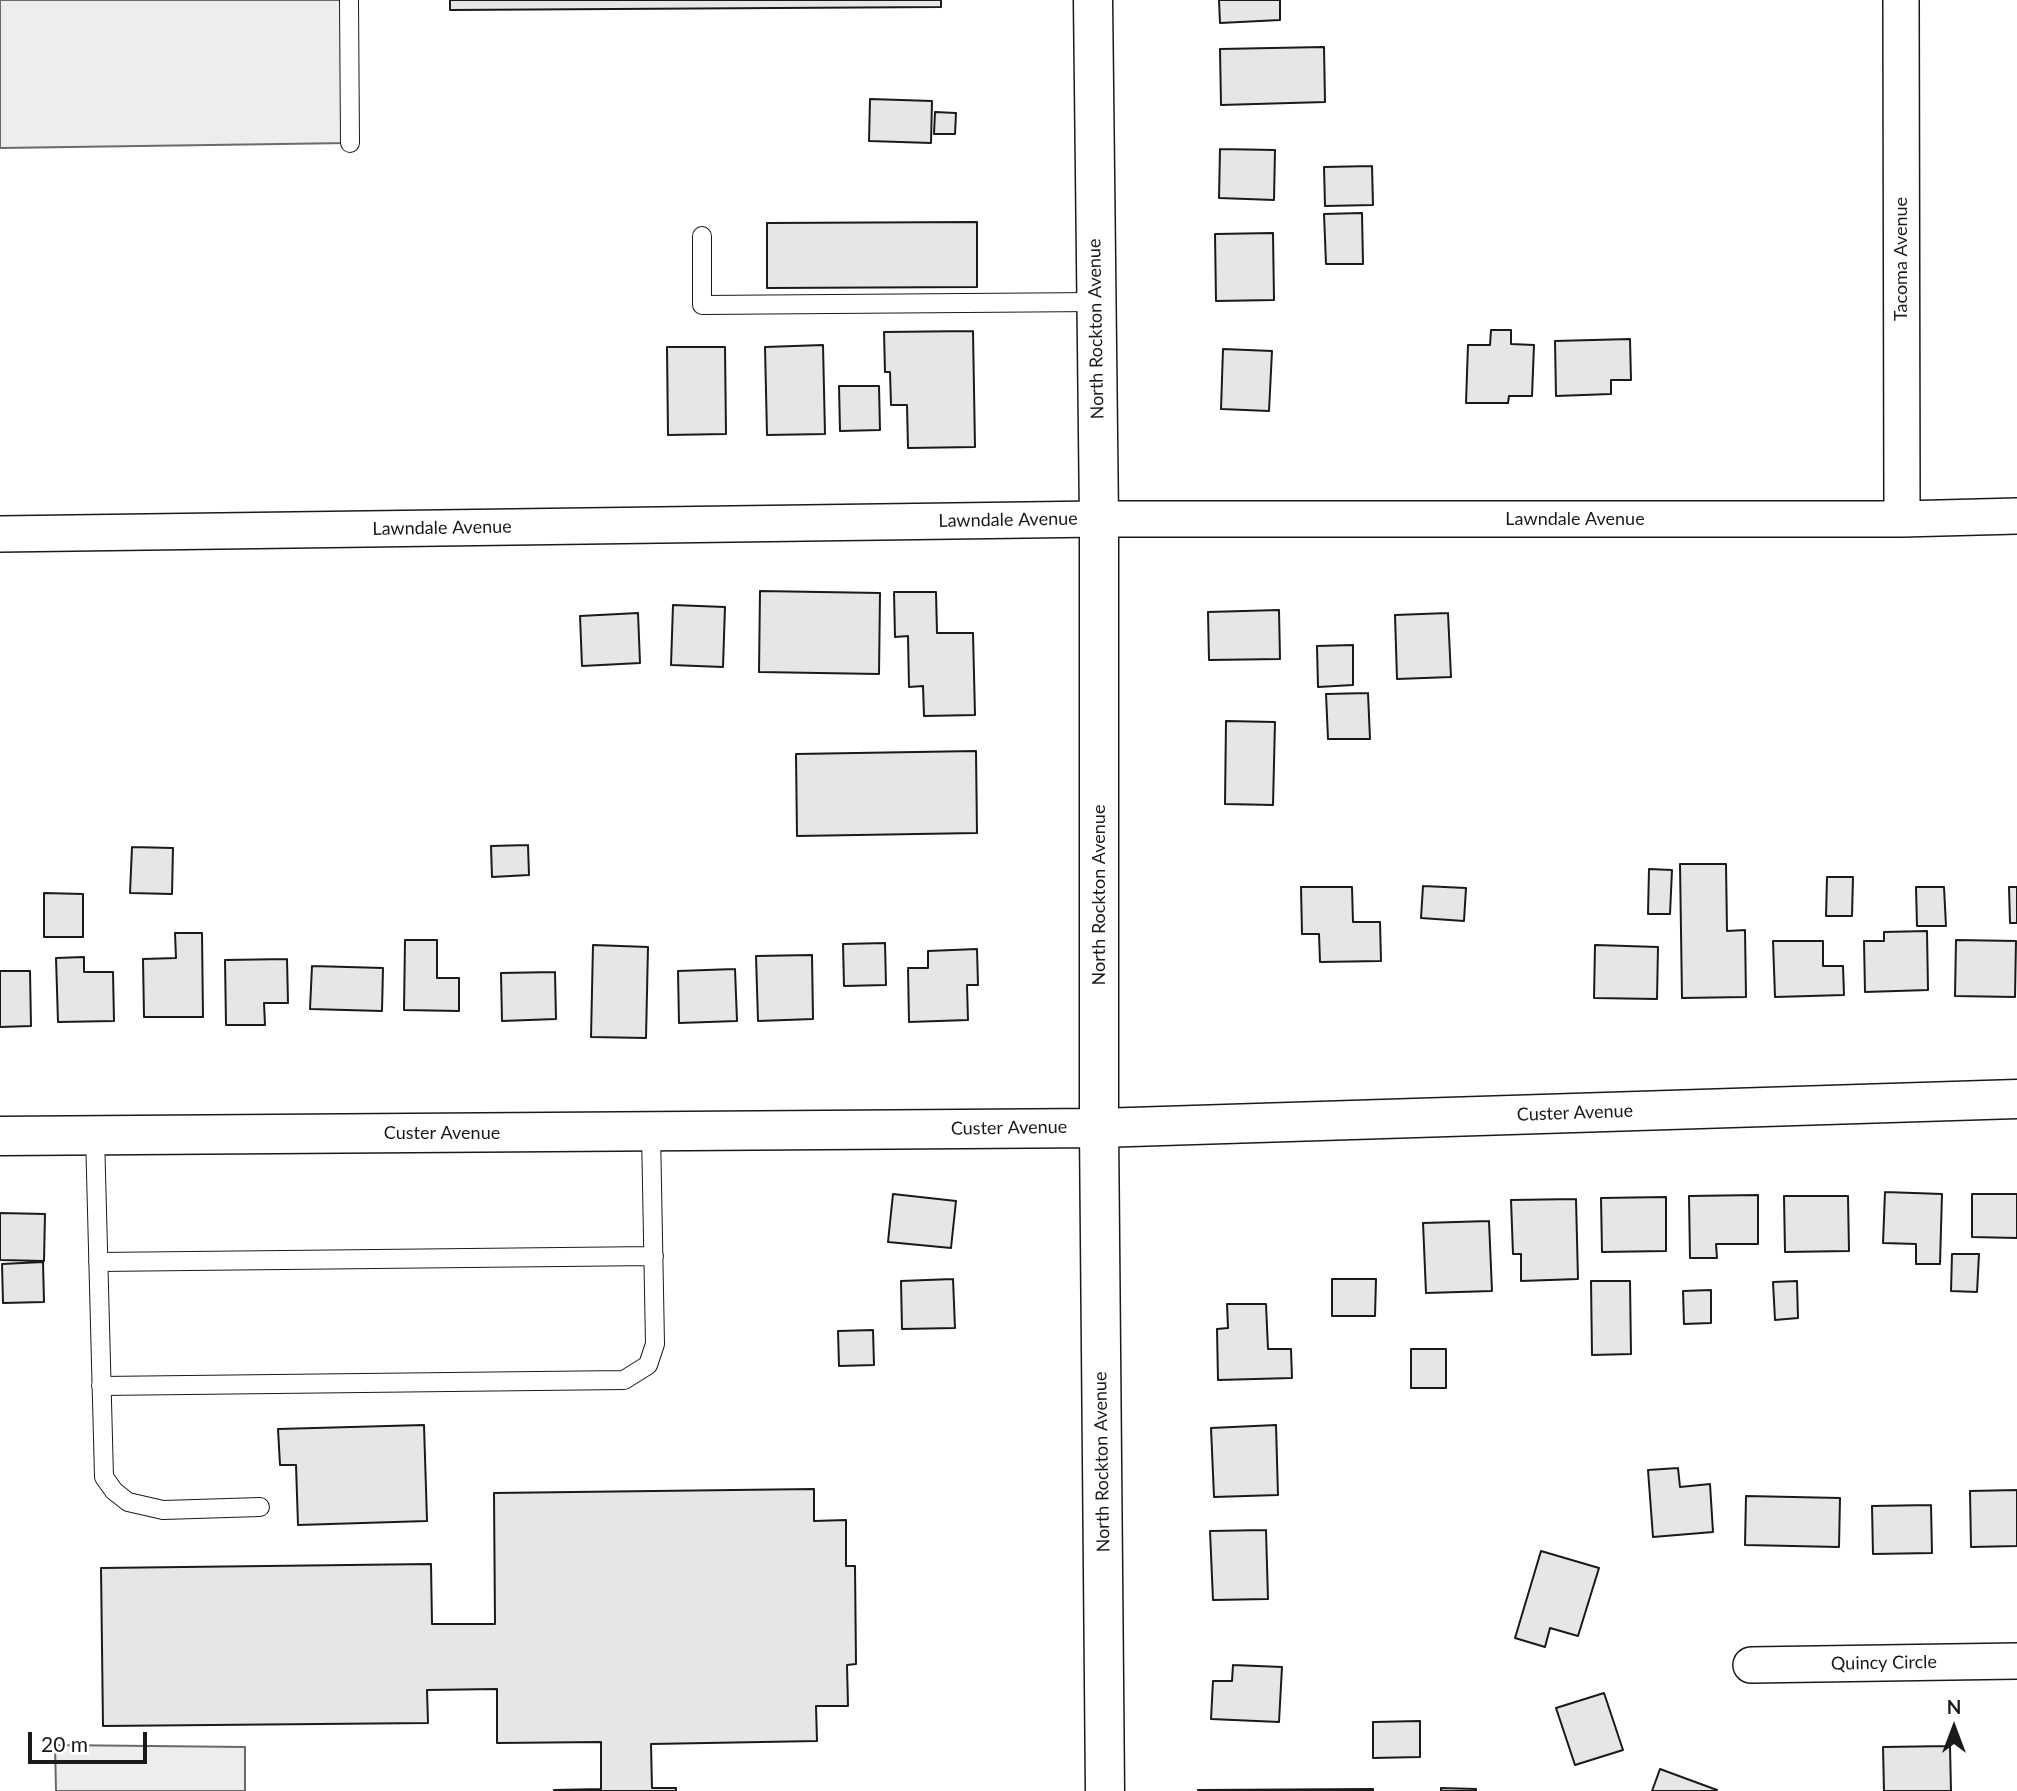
<!DOCTYPE html>
<html>
<head>
<meta charset="utf-8">
<style>
  body { margin:0 }
  #map { position:relative; width:2017px; height:1791px; overflow:hidden; background:#fff; font-family:Lato,sans-serif }
  canvas { display:block }
  .north { position:absolute; left:1919px; top:1693px; width:70px; height:70px; -webkit-text-stroke:5px #fff; paint-order:stroke; rotate:0deg; font-size:19px; font-weight:700; line-height:28px; text-align:center; color:#1a1a1a }
  .north::after { content:''; display:block; margin:auto; width:24px; height:32px; background:#1a1a1a; clip-path:polygon(50% 0,100% 100%,50% 72%,0 100%) }
  .scale { position:absolute; left:28px; top:1732px; width:119px; height:32px; box-sizing:border-box; border:4px solid #1a1a1a; border-top:0; padding-left:9px; font-size:21px; line-height:24px; white-space:nowrap; color:#1a1a1a; -webkit-text-stroke:5px #fff; paint-order:stroke }
</style>
</head>
<body>
<div id="map">
<canvas width="2017" height="1791"></canvas>
<div class="north">N</div>
<div class="scale">20 m</div>
</div>
<script>
const g = document.querySelector('canvas').getContext('2d');
g.lineJoin = 'round';
function fillPath(path, color) { g.fillStyle = color; g.fill(path, 'evenodd'); }
const poly = rows => new Path2D(rows.map(r => 'M' + r).join(''));
function trace(path, color, width, dash) { g.strokeStyle = color; g.lineWidth = width; g.lineCap = dash ? 'butt' : 'round'; g.setLineDash(dash || []); g.stroke(path); }
function drawText(font, color, halo, rows, align = 'center') {
  g.font = font + ' Lato,sans-serif'; g.lineWidth = 5; g.setLineDash([]); g.textBaseline = 'middle'; g.strokeStyle = halo; g.fillStyle = color; for (const [text, x, y, turn = 0] of rows) {
    g.save(); g.translate(x, y); g.rotate((+turn || 0) * Math.PI / 180); g.textAlign = isNaN(turn) ? turn : align; if (halo) g.strokeText(text, 0, 0); g.fillText(text, 0, 0); g.restore();
  }
}
const parking = poly([
  [0,0,349,0,350,143,0,148,0,0],
  [55,1745,245,1747,245,1791,56,1791,55,1745]
]);
fillPath(parking, '#ededed');
trace(parking, '#6a6a6a', 2);
const building = poly([
  [450,0,941,0,941,7,450,10,450,0],
  [1219,0,1280,0,1280,20,1220,23,1219,0],
  [1324,47,1325,102,1221,105,1220,49,1324,47],
  [870,99,932,101,931,143,869,141,870,99],
  [935,112,956,113,955,134,934,134,935,112],
  [1220,149,1275,150,1274,200,1219,198,1220,149],
  [1372,166,1373,205,1325,206,1324,167,1372,166],
  [1362,213,1363,264,1326,264,1324,214,1362,213],
  [977,222,977,287,767,288,767,223,977,222],
  [1273,233,1274,300,1216,301,1215,234,1273,233],
  [1491,330,1511,330,1511,344,1534,345,1532,396,1509,396,1508,403,1466,403,1468,345,1490,345,1491,330],
  [973,331,975,447,908,448,907,405,891,405,890,372,885,372,884,332,973,331],
  [1630,339,1631,380,1611,380,1611,394,1556,396,1555,341,1630,339],
  [823,345,825,434,767,435,765,347,823,345],
  [667,347,725,347,726,434,668,435,667,347],
  [1223,349,1272,351,1269,411,1221,409,1223,349],
  [839,386,879,386,880,430,840,431,839,386],
  [760,591,880,593,879,674,759,672,760,591],
  [894,592,936,592,937,633,973,633,975,715,924,716,923,686,909,687,908,636,895,637,894,592],
  [673,605,725,607,723,667,671,665,673,605],
  [1279,610,1280,659,1209,660,1208,612,1279,610],
  [638,613,640,663,582,666,580,616,638,613],
  [1448,613,1451,677,1397,679,1395,615,1448,613],
  [1353,645,1353,685,1318,687,1317,646,1353,645],
  [1368,693,1370,739,1328,739,1326,694,1368,693],
  [1226,721,1275,722,1273,805,1225,804,1226,721],
  [976,751,977,833,797,836,796,754,976,751],
  [528,845,529,875,492,877,491,846,528,845],
  [132,847,173,848,172,894,130,893,132,847],
  [1680,864,1726,864,1727,931,1745,930,1746,997,1682,998,1680,864],
  [1649,869,1672,870,1670,914,1648,914,1649,869],
  [1827,877,1853,877,1852,916,1826,916,1827,877],
  [1423,886,1466,888,1464,921,1421,918,1423,886],
  [1301,887,1352,887,1353,922,1380,922,1381,961,1320,962,1319,934,1302,934,1301,887],
  [1916,887,1944,887,1946,926,1917,926,1916,887],
  [2009,887,2017,887,2017,923,2010,923,2009,887],
  [44,893,83,894,83,937,44,937,44,893],
  [1927,931,1928,990,1865,992,1864,941,1884,941,1884,932,1927,931],
  [175,933,202,933,203,1017,144,1017,143,959,176,958,175,933],
  [405,940,437,940,437,978,459,978,459,1011,404,1010,405,940],
  [1956,940,2016,941,2015,997,1955,996,1956,940],
  [1773,941,1823,941,1823,966,1843,966,1844,995,1775,997,1773,941],
  [885,943,886,985,844,986,843,944,885,943],
  [593,945,648,947,646,1038,591,1037,593,945],
  [1595,945,1658,947,1657,999,1594,998,1595,945],
  [977,949,978,985,967,985,968,1020,909,1022,908,968,928,968,928,951,977,949],
  [812,955,813,1019,758,1021,756,956,812,955],
  [84,957,84,972,113,972,114,1021,58,1022,56,958,84,957],
  [287,959,288,1003,264,1003,265,1025,226,1025,225,960,287,959],
  [312,966,383,968,382,1011,310,1009,312,966],
  [735,969,737,1021,679,1023,678,971,735,969],
  [0,971,30,971,31,1026,0,1027,0,971],
  [555,972,556,1019,502,1021,501,973,555,972],
  [1885,1192,1942,1194,1940,1264,1916,1264,1916,1244,1883,1243,1885,1192],
  [893,1194,956,1201,951,1248,888,1242,893,1194],
  [1972,1194,2017,1194,2017,1238,1972,1237,1972,1194],
  [1758,1195,1758,1244,1716,1244,1717,1258,1690,1258,1689,1196,1758,1195],
  [1784,1196,1848,1196,1849,1251,1785,1252,1784,1196],
  [1666,1197,1666,1251,1602,1252,1601,1198,1666,1197],
  [1576,1199,1578,1279,1521,1281,1521,1254,1513,1254,1511,1200,1576,1199],
  [0,1213,45,1214,44,1261,0,1260,0,1213],
  [1489,1221,1492,1291,1426,1293,1423,1223,1489,1221],
  [1952,1254,1979,1254,1977,1292,1951,1291,1952,1254],
  [43,1262,44,1302,3,1303,2,1264,43,1262],
  [953,1279,955,1328,902,1329,901,1281,953,1279],
  [1332,1279,1376,1279,1375,1316,1332,1316,1332,1279],
  [1591,1281,1630,1281,1631,1354,1592,1355,1591,1281],
  [1797,1281,1798,1318,1775,1320,1773,1282,1797,1281],
  [1711,1290,1711,1323,1684,1324,1683,1291,1711,1290],
  [1227,1304,1266,1304,1268,1349,1291,1349,1292,1378,1218,1380,1217,1329,1228,1328,1227,1304],
  [873,1330,874,1365,839,1366,838,1331,873,1330],
  [1411,1349,1446,1349,1446,1388,1411,1388,1411,1349],
  [424,1425,427,1521,298,1525,296,1465,280,1465,278,1429,424,1425],
  [1276,1425,1278,1495,1214,1497,1211,1428,1276,1425],
  [1678,1468,1680,1487,1710,1484,1713,1532,1653,1537,1648,1470,1678,1468],
  [814,1489,814,1521,846,1520,846,1566,855,1566,856,1664,847,1665,848,1706,816,1706,817,1741,651,1744,652,1788,676,1788,676,1791,554,1791,554,1790,601,1789,601,1742,497,1743,497,1689,427,1690,428,1723,103,1726,101,1568,431,1564,432,1624,495,1624,494,1493,814,1489],
  [2017,1490,2017,1546,1971,1547,1970,1491,2017,1490],
  [1746,1496,1840,1498,1839,1547,1745,1545,1746,1496],
  [1931,1505,1932,1553,1873,1554,1872,1506,1931,1505],
  [1266,1530,1268,1599,1213,1600,1210,1531,1266,1530],
  [1541,1551,1599,1568,1578,1636,1550,1628,1545,1647,1515,1638,1541,1551],
  [1233,1665,1282,1667,1279,1722,1211,1719,1213,1681,1232,1681,1233,1665],
  [1604,1693,1623,1750,1575,1765,1556,1708,1604,1693],
  [1420,1721,1420,1757,1373,1758,1373,1722,1420,1721],
  [1950,1746,1951,1791,1884,1791,1883,1747,1950,1746],
  [1660,1769,1717,1790,1716,1791,1652,1791,1660,1769],
  [1441,1788,1476,1789,1476,1791,1441,1791,1441,1788],
  [1373,1789,1373,1791,1198,1791,1198,1790,1373,1789]
]);
fillPath(building, '#e6e6e6');
trace(building, '#1a1a1a', 2);
const lane = poly([
  [349,0,350,143],
  [702,236,702,305,1096,302],
  [95,1135,104,1477,114,1491,128,1502,163,1510,260,1507],
  [98,1262,654,1256],
  [101,1386,624,1380,648,1365,655,1344,651,1132]
]);
const street = poly([
  [1901,0,1902,519],
  [0,534,1099,519,1902,519,2017,516],
  [1751,1665,2017,1661]
]);
const secondary = poly([
  [1093,0,1099,519,1099,1128,1105,1791],
  [0,1136,1099,1128,2017,1099]
]);
trace(lane, '#1a1a1a', 20);
trace(street, '#1a1a1a', 38);
trace(secondary, '#1a1a1a', 41);
trace(lane, '#fff', 18);
trace(street, '#fff', 35);
trace(secondary, '#fff', 38);
drawText('18px', '#1a1a1a', '#fff', [
  ["Tacoma Avenue",1901,259,-90],
  ["North Rockton Avenue",1096,329,-91],
  ["Lawndale Avenue",1575,519],
  ["Lawndale Avenue",1008,520,-1],
  ["Lawndale Avenue",442,528,-1],
  ["North Rockton Avenue",1099,895,-90],
  ["Custer Avenue",1575,1113,-2],
  ["Custer Avenue",1009,1128,-1],
  ["Custer Avenue",442,1133],
  ["North Rockton Avenue",1102,1462,-91],
  ["Quincy Circle",1884,1663,-1]
]);
</script>
</body>
</html>
